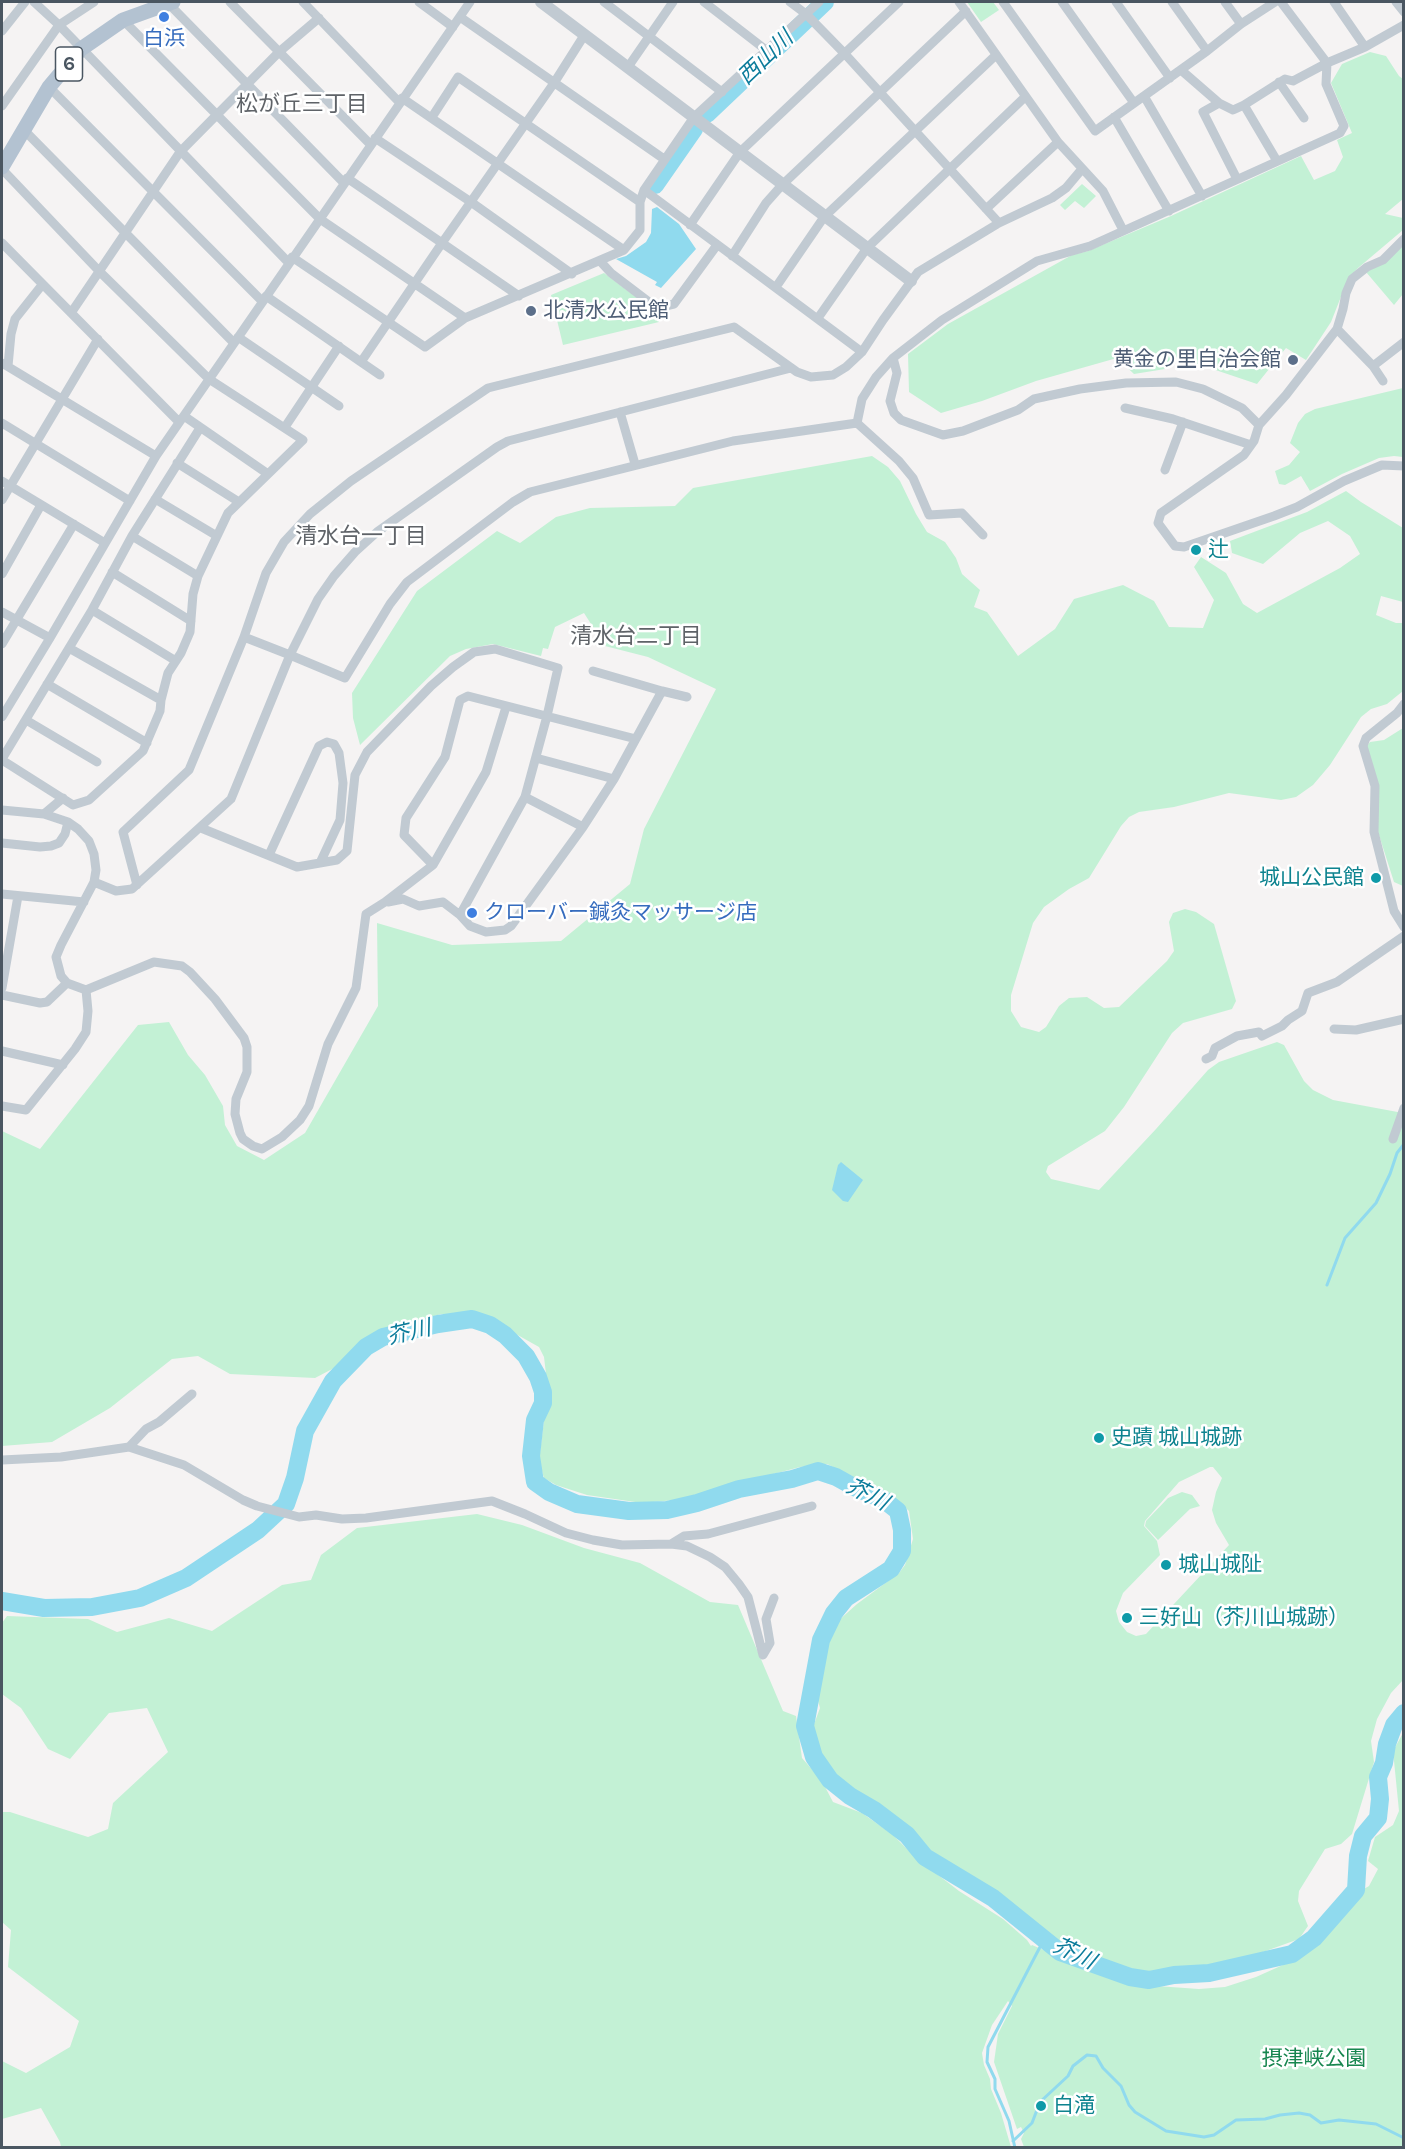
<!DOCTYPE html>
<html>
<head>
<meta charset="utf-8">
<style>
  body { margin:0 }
  #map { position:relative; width:1405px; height:2149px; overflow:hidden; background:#f5f3f3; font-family:Karla,sans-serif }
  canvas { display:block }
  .frame { position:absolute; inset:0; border:3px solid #4a5661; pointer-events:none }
</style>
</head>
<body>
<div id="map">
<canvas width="1405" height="2149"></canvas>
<div class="frame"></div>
</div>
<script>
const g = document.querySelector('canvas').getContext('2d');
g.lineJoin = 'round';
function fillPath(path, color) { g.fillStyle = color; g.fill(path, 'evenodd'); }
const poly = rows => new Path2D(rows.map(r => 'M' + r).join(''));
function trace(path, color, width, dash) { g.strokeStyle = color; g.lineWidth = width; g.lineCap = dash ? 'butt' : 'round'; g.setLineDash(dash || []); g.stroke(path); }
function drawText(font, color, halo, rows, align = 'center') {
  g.font = font + ' Karla,"Noto Sans JP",sans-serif'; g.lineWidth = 5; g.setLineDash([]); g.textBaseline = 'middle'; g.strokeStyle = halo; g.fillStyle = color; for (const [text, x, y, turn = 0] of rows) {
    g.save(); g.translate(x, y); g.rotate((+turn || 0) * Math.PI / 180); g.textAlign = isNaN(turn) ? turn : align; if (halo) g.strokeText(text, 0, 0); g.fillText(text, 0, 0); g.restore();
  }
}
fillPath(poly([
  [967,2,993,2,999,10,981,22],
  [1370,52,1386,56,1399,76,1403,79,1403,199,1385,214,1403,218,1403,230,1358,268,1348,279,1331,322,1306,360,1286,348,1257,384,1177,357,1165,369,1134,374,1117,358,1036,381,982,401,941,413,909,392,908,354,948,324,1072,255,1088,251,1171,216,1301,156,1314,180,1335,171,1343,157,1337,140,1352,133,1331,83,1342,64],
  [1082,184,1096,196,1084,208,1075,201,1065,210,1060,205],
  [1403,245,1403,294,1394,305,1366,272],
  [604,273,656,312,659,322,563,345,551,295],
  [1403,388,1403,457,1394,456,1379,458,1342,474,1310,491,1301,476,1285,485,1279,484,1275,471,1289,465,1300,452,1290,443,1298,423,1305,414,1315,409],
  [872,456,888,467,900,481,916,514,927,532,945,542,956,558,962,574,980,590,974,607,987,612,1018,656,1055,629,1074,599,1123,585,1154,601,1169,627,1203,628,1214,600,1194,567,1201,557,1226,573,1243,604,1257,613,1340,568,1360,554,1350,536,1328,521,1300,533,1263,564,1232,553,1230,541,1307,512,1346,491,1361,502,1403,528,1403,602,1381,596,1376,615,1396,623,1403,623,1403,691,1387,704,1371,709,1361,717,1330,765,1313,785,1296,797,1281,800,1229,793,1174,807,1139,812,1129,817,1121,826,1089,878,1069,889,1044,907,1033,923,1011,995,1011,1011,1021,1027,1039,1032,1046,1027,1059,1006,1069,998,1087,997,1104,1008,1119,1007,1167,961,1174,951,1169,922,1173,913,1185,909,1196,912,1214,924,1236,1001,1232,1009,1183,1023,1172,1033,1124,1107,1105,1131,1048,1166,1046,1172,1051,1179,1099,1190,1156,1129,1208,1070,1219,1062,1277,1042,1284,1045,1304,1081,1313,1090,1333,1100,1403,1113,1403,1680,1391,1693,1377,1719,1371,1741,1374,1762,1352,1834,1341,1844,1325,1849,1299,1891,1298,1901,1308,1926,1299,1939,1227,1965,1207,1968,1194,1966,1151,1973,1133,1970,1105,1962,1096,1956,1067,1950,993,1893,978,1885,955,1867,937,1859,895,1820,857,1796,825,1764,813,1736,813,1727,820,1708,817,1697,820,1660,829,1634,838,1621,857,1604,899,1573,905,1565,913,1539,909,1511,893,1496,827,1464,800,1467,675,1500,642,1503,587,1495,556,1485,544,1478,539,1461,544,1420,549,1399,544,1357,539,1347,498,1324,474,1314,441,1314,369,1336,338,1366,315,1378,230,1374,198,1356,172,1359,110,1408,52,1442,2,1446,2,1131,40,1149,138,1025,169,1022,188,1055,205,1075,223,1106,225,1125,237,1146,264,1160,305,1133,378,1006,377,923,452,945,561,941,630,884,644,829,716,689,648,657,605,646,584,613,555,627,548,649,543,648,541,656,493,644,466,649,450,656,360,745,353,718,352,693,417,591,497,531,520,543,556,517,590,508,675,506,693,488],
  [1210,1467,1213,1467,1222,1478,1216,1492,1212,1510,1216,1523,1229,1545,1146,1634,1136,1636,1127,1632,1119,1622,1116,1611,1123,1593,1160,1555,1157,1541,1144,1526,1145,1521,1179,1482],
  [1403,728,1403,886,1394,882,1378,832,1367,746,1370,742,1384,740],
  [1182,1492,1192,1495,1200,1506,1190,1509,1158,1540,1145,1526,1146,1521,1168,1498],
  [477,1514,522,1525,584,1548,640,1563,710,1602,738,1605,783,1711,796,1716,802,1758,822,1781,833,1802,862,1813,892,1834,916,1858,959,1891,1003,1919,1027,1940,1031,1946,1032,1945,1105,1976,1128,1984,1199,1989,1225,1987,1256,1977,1294,1960,1317,1943,1357,1893,1369,1886,1378,1869,1368,1861,1375,1837,1393,1825,1399,1811,1393,1751,1403,1733,1403,2147,1024,2147,1021,2139,1024,2133,1021,2127,1017,2129,994,2062,998,2034,1012,2006,1008,2001,992,2025,982,2053,984,2065,990,2079,991,2089,1001,2113,1011,2147,61,2147,60,2142,41,2108,2,2119,2,2061,26,2073,70,2047,79,2021,8,1967,11,1930,2,1922,2,1812,10,1812,88,1837,108,1829,113,1803,168,1752,147,1708,109,1713,70,1759,48,1749,21,1708,2,1694,2,1623,7,1616,88,1619,117,1632,169,1618,212,1631,282,1585,311,1580,321,1555,357,1528]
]), '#c3f1d5');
fillPath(poly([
  [657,207,679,224,696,249,661,288,655,285,657,282,616,259,626,256,646,242,651,233,652,209],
  [841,1162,863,1180,848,1202,843,1201,832,1190,838,1165]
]), '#90daee');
trace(poly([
  [1327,1285,1345,1238,1376,1203,1390,1174,1397,1153,1404,1144],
  [1013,2141,1032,2123,1040,2102,1068,2076,1073,2066,1087,2055,1096,2056,1103,2068,1121,2086,1129,2105,1135,2112,1166,2131,1204,2137,1214,2135,1236,2120,1265,2119,1280,2115,1299,2113,1310,2115,1321,2123,1339,2120,1376,2124,1404,2138],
  [1015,2148,1009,2121,995,2089,995,2079,987,2062,988,2047,1040,1947,1049,1942]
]), '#90daee', 3);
trace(poly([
  [707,114,825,2],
  [655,185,694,129],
  [2,1601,44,1608,92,1607,140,1598,186,1578,258,1530,286,1504,295,1478,305,1431,333,1381,366,1347,383,1337,438,1324,472,1319,490,1325,505,1335,526,1356,538,1377,543,1392,543,1403,535,1420,531,1456,535,1482,549,1492,577,1504,629,1511,667,1510,697,1503,739,1489,792,1479,818,1471,836,1477,854,1487,884,1500,898,1511,902,1530,902,1551,891,1569,846,1598,834,1613,821,1640,805,1726,814,1757,830,1780,850,1796,874,1810,907,1835,925,1857,993,1898,1060,1952,1130,1977,1149,1980,1174,1975,1209,1973,1292,1954,1314,1938,1356,1890,1358,1856,1363,1836,1378,1818,1380,1799,1378,1777,1384,1763,1387,1744,1394,1725,1404,1713]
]), '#90daee', 18);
trace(poly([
  [34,2,59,25,288,262],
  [167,2,344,183],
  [230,2,370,144],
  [303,2,399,102],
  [419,2,453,27],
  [604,2,722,92],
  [704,2,766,50],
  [790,2,806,14,845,54,999,223],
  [959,2,1058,142,1103,191,1123,230],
  [1003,2,1095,131,1207,51,1241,24,1275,2],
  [1062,2,1134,103],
  [1116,2,1170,78],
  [1172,2,1207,51],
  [1225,2,1241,24],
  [1334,2,1365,47],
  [1396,2,1404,12],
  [460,17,664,159],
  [123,20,320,219,470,2],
  [2,31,25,2],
  [628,67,673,2],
  [1181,70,1219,103,1233,110,1244,105,1285,79,1293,81,1327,63,1365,47,1404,25],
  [1279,82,1304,118],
  [49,87,262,301],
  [1144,96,1202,196],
  [402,98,624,250],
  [1219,103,1203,112,1237,179],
  [1244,105,1277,161],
  [2,106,59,25,94,2],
  [432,117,458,77,640,202],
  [1114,117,1169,211],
  [23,129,234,343],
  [375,138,471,202,572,274],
  [2,169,99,271,209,379,303,440,228,513,198,576,193,594,190,632,181,653,168,673,161,700,160,711,143,751,89,800,73,805,2,760],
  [347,178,442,243,554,83,585,34],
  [644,190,862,352],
  [986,209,1058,142],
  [690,225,740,152,899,2],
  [2,243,179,422],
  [732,256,766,203,782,185,966,11],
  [292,257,425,347,465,318,624,250,640,230,640,202,644,190,694,117,819,2],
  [600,261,611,273,657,308,674,304,717,245],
  [776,287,824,217,996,55],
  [266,296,361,362],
  [71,313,180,152,279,52,319,18],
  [818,318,867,248,1025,97],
  [1337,329,1373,366,1404,342],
  [238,337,339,406],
  [893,358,897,373,890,401,894,413,901,420,943,435,963,431,1018,410,1034,399,1080,389,1126,383,1176,382,1203,389,1242,408,1259,425,1254,441,1244,455,1161,513,1158,523,1175,546,1184,547,1274,516,1297,507,1344,481,1382,465,1404,466],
  [2,363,156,456],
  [8,366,11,334,15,319,42,285],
  [1373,366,1383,381],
  [791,368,508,441,497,447,377,532,355,552,334,576,318,599,290,655,345,678,390,604,407,582,513,502,530,492,733,441,857,423],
  [380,375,361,362,442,243,519,296],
  [1125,408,1173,419,1251,445],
  [620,412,635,464],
  [184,416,268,474],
  [2,423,130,501],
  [1259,425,1286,395,1337,329,1343,309,1346,293,1352,279,1367,267,1383,260,1404,239],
  [285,427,339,346],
  [177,463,239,502],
  [1165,470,1183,422],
  [2,481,105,543],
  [155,499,217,536],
  [2,500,98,339],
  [983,535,962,513,929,515,913,478,899,461,857,423,862,399,876,377,893,358,942,320,1037,261,1090,246,1340,133,1344,126,1326,84,1327,63,1281,2],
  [132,536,198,576],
  [112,572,191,621],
  [2,574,41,505],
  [92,610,176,661],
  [2,612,50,638],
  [2,644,74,524],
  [69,648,161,700],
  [593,671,662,691],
  [47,684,147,743],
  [1404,704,1397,713,1366,738,1363,746,1375,786,1374,832,1394,911,1404,927],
  [2,717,50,638,156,456,320,219,465,318],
  [26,720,97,762],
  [536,758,614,779],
  [2,759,92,610,132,536,200,428],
  [525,797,583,827],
  [2,810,44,814,63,798],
  [44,814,68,822,78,829,89,841,94,854,96,870,94,882,61,945,56,957,61,976,67,983,86,990,154,962,182,966,190,972,215,999,244,1038,247,1047,247,1072,236,1099,235,1114,240,1133,243,1139,253,1146,262,1149,282,1137,300,1120,309,1106,328,1044,356,988,366,914,385,902,433,865,404,835,406,818,445,757,460,700,468,696,636,739],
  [201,828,297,867,337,860,347,851,355,775,367,752,431,686,453,667,474,652,495,649,558,668,547,716,525,797,460,915,443,902,419,906,403,899,388,902],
  [2,843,40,847,51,846,59,843,65,834,68,822],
  [269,855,319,746,327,742,334,744,339,753,343,783,340,820,320,863],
  [433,865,486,772,506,707],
  [94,882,116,891,132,889,231,799,290,655,244,637],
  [137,885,123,832,189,770,244,637,266,573,284,542,310,514,351,481,488,388,734,327,797,372,811,377,833,375,846,367,862,352,883,320,918,272,999,223,1052,198,1066,188,1082,169],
  [2,894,84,902],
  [460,915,470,926,486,932,505,930,511,926,583,827,614,779,662,691,687,697],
  [2,988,18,896],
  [2,995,40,1003,47,1002,67,983],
  [1334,1029,1356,1030,1404,1019],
  [2,1051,63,1065],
  [1206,1059,1212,1056,1215,1048,1237,1036,1259,1032,1262,1036,1282,1026,1288,1020,1302,1011,1308,993,1337,982,1404,936],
  [2,1106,26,1110,75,1049,86,1032,88,1011,86,990],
  [1393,1139,1404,1108],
  [129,1447,146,1429,159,1422,192,1394],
  [2,1460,61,1457,129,1447,184,1465,243,1500,257,1506,299,1517,316,1515,342,1519,366,1518,492,1501,525,1514,566,1533,593,1540,622,1545,671,1544,687,1546,710,1557,725,1567,739,1584,748,1597,763,1655],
  [671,1544,684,1536,708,1534,812,1506],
  [763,1655,770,1643,766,1619,774,1598]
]), '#c1cad2', 9);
trace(poly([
  [541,2,911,281]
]), '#c1cad2', 12);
trace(poly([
  [2,167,49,87,81,49,123,20,173,2]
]), '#b3c2d1', 15);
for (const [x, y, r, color] of [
  [164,17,6,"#3f7fe0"],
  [531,311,6,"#5c6f8a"],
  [1293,360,6,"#5c6f8a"],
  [1196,550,6,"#0f9aa8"],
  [1376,878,6,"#0f9aa8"],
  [472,913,6,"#3f7fe0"],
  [1099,1438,6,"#0f9aa8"],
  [1166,1565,6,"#0f9aa8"],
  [1127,1618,6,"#0f9aa8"],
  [1041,2106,6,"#0f9aa8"]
]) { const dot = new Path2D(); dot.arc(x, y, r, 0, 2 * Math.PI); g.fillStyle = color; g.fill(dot); trace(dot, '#fff', 2); }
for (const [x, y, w] of [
  [69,64,27]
]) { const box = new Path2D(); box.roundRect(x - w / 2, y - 17, w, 34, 4.5); g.fillStyle = '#fff'; g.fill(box); trace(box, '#4a5661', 1.5); }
drawText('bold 20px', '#4a5661', null, [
  ["6",69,64]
]);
drawText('21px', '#366cbe', '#fff', [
  ["白浜",164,39],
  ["クローバー鍼灸マッサージ店",484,913,"left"]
]);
drawText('21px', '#4e5e75', '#fff', [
  ["北清水公民館",543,311],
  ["黄金の里自治会館",1281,360,"right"]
], 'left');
drawText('21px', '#0d838f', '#fff', [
  ["辻",1208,550],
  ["城山公民館",1364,878,"right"],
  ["史蹟 城山城跡",1111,1438],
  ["城山城阯",1178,1565],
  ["三好山（芥川山城跡）",1139,1618],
  ["白滝",1053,2106]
], 'left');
drawText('21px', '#17864f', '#fff', [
  ["摂津峡公園",1314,2059]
]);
drawText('italic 22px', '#0c7c9b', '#fff', [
  ["西山川",766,58,-44],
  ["芥川",409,1333,-13],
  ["芥川",867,1495,27],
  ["芥川",1074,1954,25]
]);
drawText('22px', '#5f6368', '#fff', [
  ["松が丘三丁目",302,105],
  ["清水台一丁目",361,537],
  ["清水台二丁目",636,637]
]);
</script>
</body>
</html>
